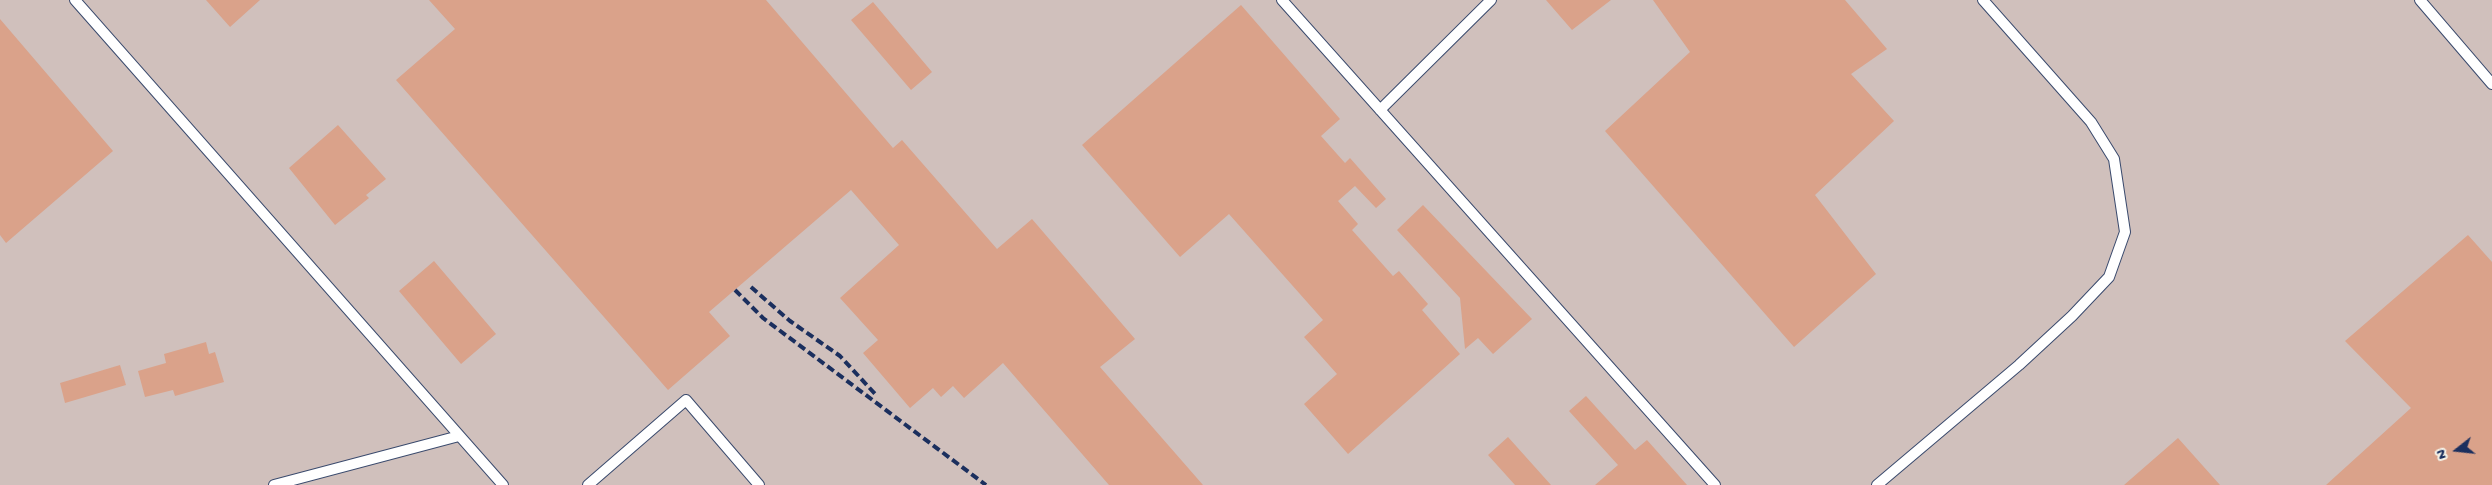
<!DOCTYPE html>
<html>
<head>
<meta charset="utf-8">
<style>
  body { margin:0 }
  #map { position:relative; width:2492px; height:485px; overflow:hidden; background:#ece3c3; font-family:"Gochi Hand",sans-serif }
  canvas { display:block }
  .north { position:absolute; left:2432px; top:425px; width:50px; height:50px; -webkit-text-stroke:4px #f7f3e8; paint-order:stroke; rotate:254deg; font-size:14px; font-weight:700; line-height:20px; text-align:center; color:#1b2f5e }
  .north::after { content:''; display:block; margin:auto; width:18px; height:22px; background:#1b2f5e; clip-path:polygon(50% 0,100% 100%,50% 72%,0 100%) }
</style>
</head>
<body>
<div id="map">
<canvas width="2492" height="485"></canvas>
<div class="north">N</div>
</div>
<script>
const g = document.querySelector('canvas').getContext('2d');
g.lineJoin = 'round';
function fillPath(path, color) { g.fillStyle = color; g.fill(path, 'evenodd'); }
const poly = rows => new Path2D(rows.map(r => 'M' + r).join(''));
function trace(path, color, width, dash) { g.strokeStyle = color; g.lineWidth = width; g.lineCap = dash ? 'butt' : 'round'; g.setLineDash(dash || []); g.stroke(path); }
fillPath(poly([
  [0,0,2492,0,2492,485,0,485]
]), '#d0c0bc');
fillPath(poly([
  [206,0,260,0,230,27],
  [429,0,766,0,893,148,902,140,997,249,1032,219,1135,339,1100,367,1203,485,1109,485,1003,363,964,398,953,386,941,397,933,388,910,408,863,353,878,340,840,298,899,245,851,190,709,312,730,336,668,390,396,80,455,29],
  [1546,0,1611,0,1572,30],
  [1653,0,1845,0,1887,49,1851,74,1894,121,1815,195,1876,274,1794,347,1605,131,1690,52],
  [873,2,932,72,911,90,851,20],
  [1241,5,1340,119,1321,136,1345,163,1350,158,1386,199,1376,208,1355,186,1338,201,1358,224,1352,230,1393,276,1399,271,1428,304,1422,310,1460,354,1348,454,1304,404,1337,374,1304,337,1323,320,1229,214,1180,257,1082,145],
  [0,19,113,151,6,243,0,235],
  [338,125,386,179,366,195,369,198,335,225,289,168],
  [1423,205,1532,319,1493,354,1478,338,1465,349,1460,298,1397,230],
  [2468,235,2492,262,2492,485,2326,485,2411,408,2345,341],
  [434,261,496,334,461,364,399,291],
  [206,342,209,354,215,352,224,382,175,396,173,390,145,397,138,371,166,363,164,354],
  [120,365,126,385,65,403,60,383],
  [1586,396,1635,450,1647,440,1687,485,1595,485,1618,465,1569,411],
  [1508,437,1551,485,1515,485,1488,455],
  [2178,438,2220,485,2124,485]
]), '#daa28a');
const lane = poly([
  [75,0,503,485],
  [1282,0,1715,485],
  [2420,0,2492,84],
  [1380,110,1491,0],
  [274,485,459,436],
  [588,485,686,400,759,485],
  [1877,485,2019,365,2072,316,2109,277,2125,232,2114,159,2091,122,1983,0]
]);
trace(lane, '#3a4a6d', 12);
trace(lane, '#fff', 10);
trace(poly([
  [751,287,790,321,840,356,877,396],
  [735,290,763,318,986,485]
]), '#1b2f5e', 4, [8, 4]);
</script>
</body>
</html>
